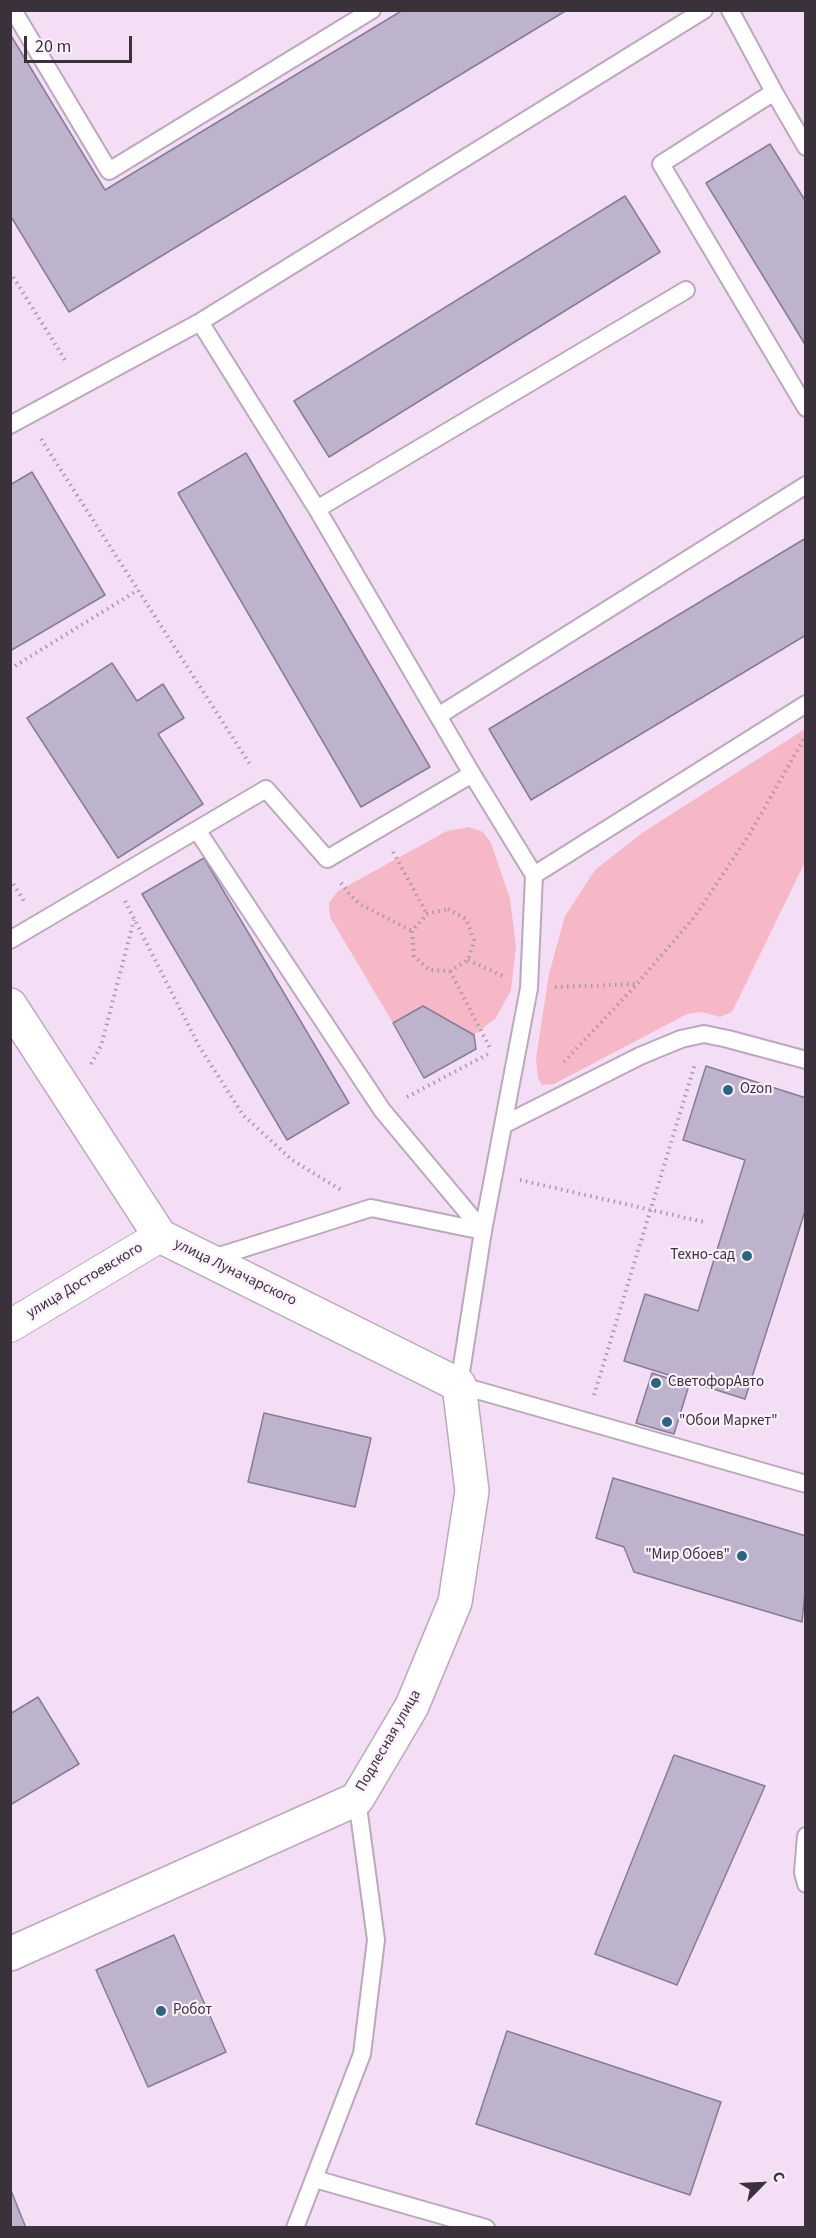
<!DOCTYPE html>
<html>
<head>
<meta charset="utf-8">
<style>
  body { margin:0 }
  #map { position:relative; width:816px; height:2238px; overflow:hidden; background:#f4def6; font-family:"Source Sans 3",sans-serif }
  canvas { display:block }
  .frame { position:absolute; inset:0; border:12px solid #3a313a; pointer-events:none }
  .north { position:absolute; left:732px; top:2154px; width:60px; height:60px; -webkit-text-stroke:4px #fceffd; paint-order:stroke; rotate:66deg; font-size:16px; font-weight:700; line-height:24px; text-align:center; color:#3a313a }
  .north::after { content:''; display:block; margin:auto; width:21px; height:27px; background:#3a313a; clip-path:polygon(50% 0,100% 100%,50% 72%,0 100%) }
  .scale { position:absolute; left:24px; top:36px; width:108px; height:27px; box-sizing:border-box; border:3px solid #3a313a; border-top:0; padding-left:8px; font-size:18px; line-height:21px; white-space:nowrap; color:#3a313a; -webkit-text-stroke:4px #fceffd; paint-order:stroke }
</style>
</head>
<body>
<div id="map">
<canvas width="816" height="2238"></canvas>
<div class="frame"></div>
<div class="north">С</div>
<div class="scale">20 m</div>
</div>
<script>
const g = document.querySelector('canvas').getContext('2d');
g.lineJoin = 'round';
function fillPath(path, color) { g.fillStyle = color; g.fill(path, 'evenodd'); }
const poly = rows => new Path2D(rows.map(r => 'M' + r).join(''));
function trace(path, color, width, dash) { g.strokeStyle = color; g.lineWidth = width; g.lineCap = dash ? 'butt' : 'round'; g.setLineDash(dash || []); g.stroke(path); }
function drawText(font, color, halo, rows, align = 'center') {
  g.font = font + ' "Source Sans 3",sans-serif'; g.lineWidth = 4.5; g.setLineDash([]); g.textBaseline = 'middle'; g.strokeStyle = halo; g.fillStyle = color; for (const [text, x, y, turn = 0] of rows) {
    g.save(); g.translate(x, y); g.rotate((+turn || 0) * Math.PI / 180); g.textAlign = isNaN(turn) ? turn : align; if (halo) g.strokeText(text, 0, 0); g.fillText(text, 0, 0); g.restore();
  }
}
fillPath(poly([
  [805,729,805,862,732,1012,720,1017,702,1012,687,1014,554,1084,542,1085,538,1078,536,1058,549,974,565,916,595,870,642,833],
  [469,827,483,832,491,843,510,899,516,947,511,990,496,1018,474,1035,423,1007,393,1023,330,917,329,903,338,891,447,831]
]), '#f6b7c6');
const building = poly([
  [403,10,567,10,69,312,10,215,10,34,105,190,403,10],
  [770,144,806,202,806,346,706,183,770,144],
  [625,196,660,252,329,457,294,401,625,196],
  [246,453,430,767,361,807,178,493,246,453],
  [32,472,105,595,10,651,10,485,32,472],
  [806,538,806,635,531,800,489,729,806,538],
  [112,663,137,701,163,684,184,718,158,734,203,804,118,858,27,718,112,663],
  [204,858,349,1103,287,1140,142,894,204,858],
  [423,1006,474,1035,476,1049,424,1078,393,1023,423,1006],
  [706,1066,806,1098,806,1208,745,1399,624,1361,645,1294,698,1311,745,1160,683,1140,706,1066],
  [652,1373,689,1385,674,1434,636,1423,652,1373],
  [264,1413,371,1438,355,1507,248,1482,264,1413],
  [613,1478,806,1536,806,1583,802,1622,634,1572,624,1547,596,1538,613,1478],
  [38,1697,79,1764,10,1805,10,1714,38,1697],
  [674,1755,765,1786,677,1985,595,1954,674,1755],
  [174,1935,226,2052,148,2087,96,1970,174,1935],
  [507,2031,721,2102,690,2195,476,2124,507,2031],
  [10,2188,26,2228,10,2228,10,2188]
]);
fillPath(building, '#beb3cd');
trace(building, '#877c95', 1.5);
const service = poly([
  [13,10,109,171,372,10],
  [730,10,774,92],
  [806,147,774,92,661,164,806,408],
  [200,322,317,509,472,774,534,875],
  [10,425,200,322,704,10],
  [317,509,686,290],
  [806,704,534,875,529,988,483,1231,459,1385,806,1484],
  [438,716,806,485],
  [197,830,382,1110,483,1231,371,1208,210,1259],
  [10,940,266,789,327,859,472,774],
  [505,1124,640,1056,681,1039,704,1034,728,1039,806,1060],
  [806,1836,803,1872,806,1884],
  [315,2179,486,2228],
  [295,2228,362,2054,376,1940,357,1799]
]);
const minor = poly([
  [10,1326,160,1236]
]);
const tertiary = poly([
  [10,1005,160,1236,459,1385,472,1491,455,1602,412,1706,357,1799,10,1954]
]);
trace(service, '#bca7bd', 20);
trace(minor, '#bca7bd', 34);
trace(tertiary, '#bca7bd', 36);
trace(poly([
  [10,272,67,363],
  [41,439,251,766],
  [10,669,138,590],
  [393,852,427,914],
  [10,879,24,901],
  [341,883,350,895,360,904,412,931],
  [125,901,199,1046,243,1115,292,1160,341,1190],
  [448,909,466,919,474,940,468,960,450,971,429,970,414,956,412,931,427,914,448,909],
  [468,960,503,976],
  [450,971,490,1048],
  [555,987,637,984],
  [564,1062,637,984,695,916,749,835,805,737],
  [91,1064,101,1046,134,920],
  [407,1097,490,1053],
  [520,1180,704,1222],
  [594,1395,695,1064]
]), '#a998aa', 4, [1.5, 4.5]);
trace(service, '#fff', 16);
trace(minor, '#fff', 32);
trace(tertiary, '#fff', 33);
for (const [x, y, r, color] of [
  [728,1090,6,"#2a667e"],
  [747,1256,6,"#2a667e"],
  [656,1383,6,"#2a667e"],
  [667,1422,6,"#2a667e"],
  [742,1556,6,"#2a667e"],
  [161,2011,6,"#2a667e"]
]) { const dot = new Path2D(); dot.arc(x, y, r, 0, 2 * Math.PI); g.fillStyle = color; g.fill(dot); trace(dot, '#fceffd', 2); }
drawText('15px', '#3a313a', '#fceffd', [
  ["Ozon",740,1090],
  ["Техно-сад",735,1256,"right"],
  ["СветофорАвто",668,1383],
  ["\"Обои Маркет\"",679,1422],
  ["\"Мир Обоев\"",730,1556,"right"],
  ["Робот",173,2011]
], 'left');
drawText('15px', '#3a313a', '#fceffd', [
  ["улица Луначарского",235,1273,26],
  ["улица Достоевского",85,1281,-31],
  ["Подлесная улица",389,1741,-60]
]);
</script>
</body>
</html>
